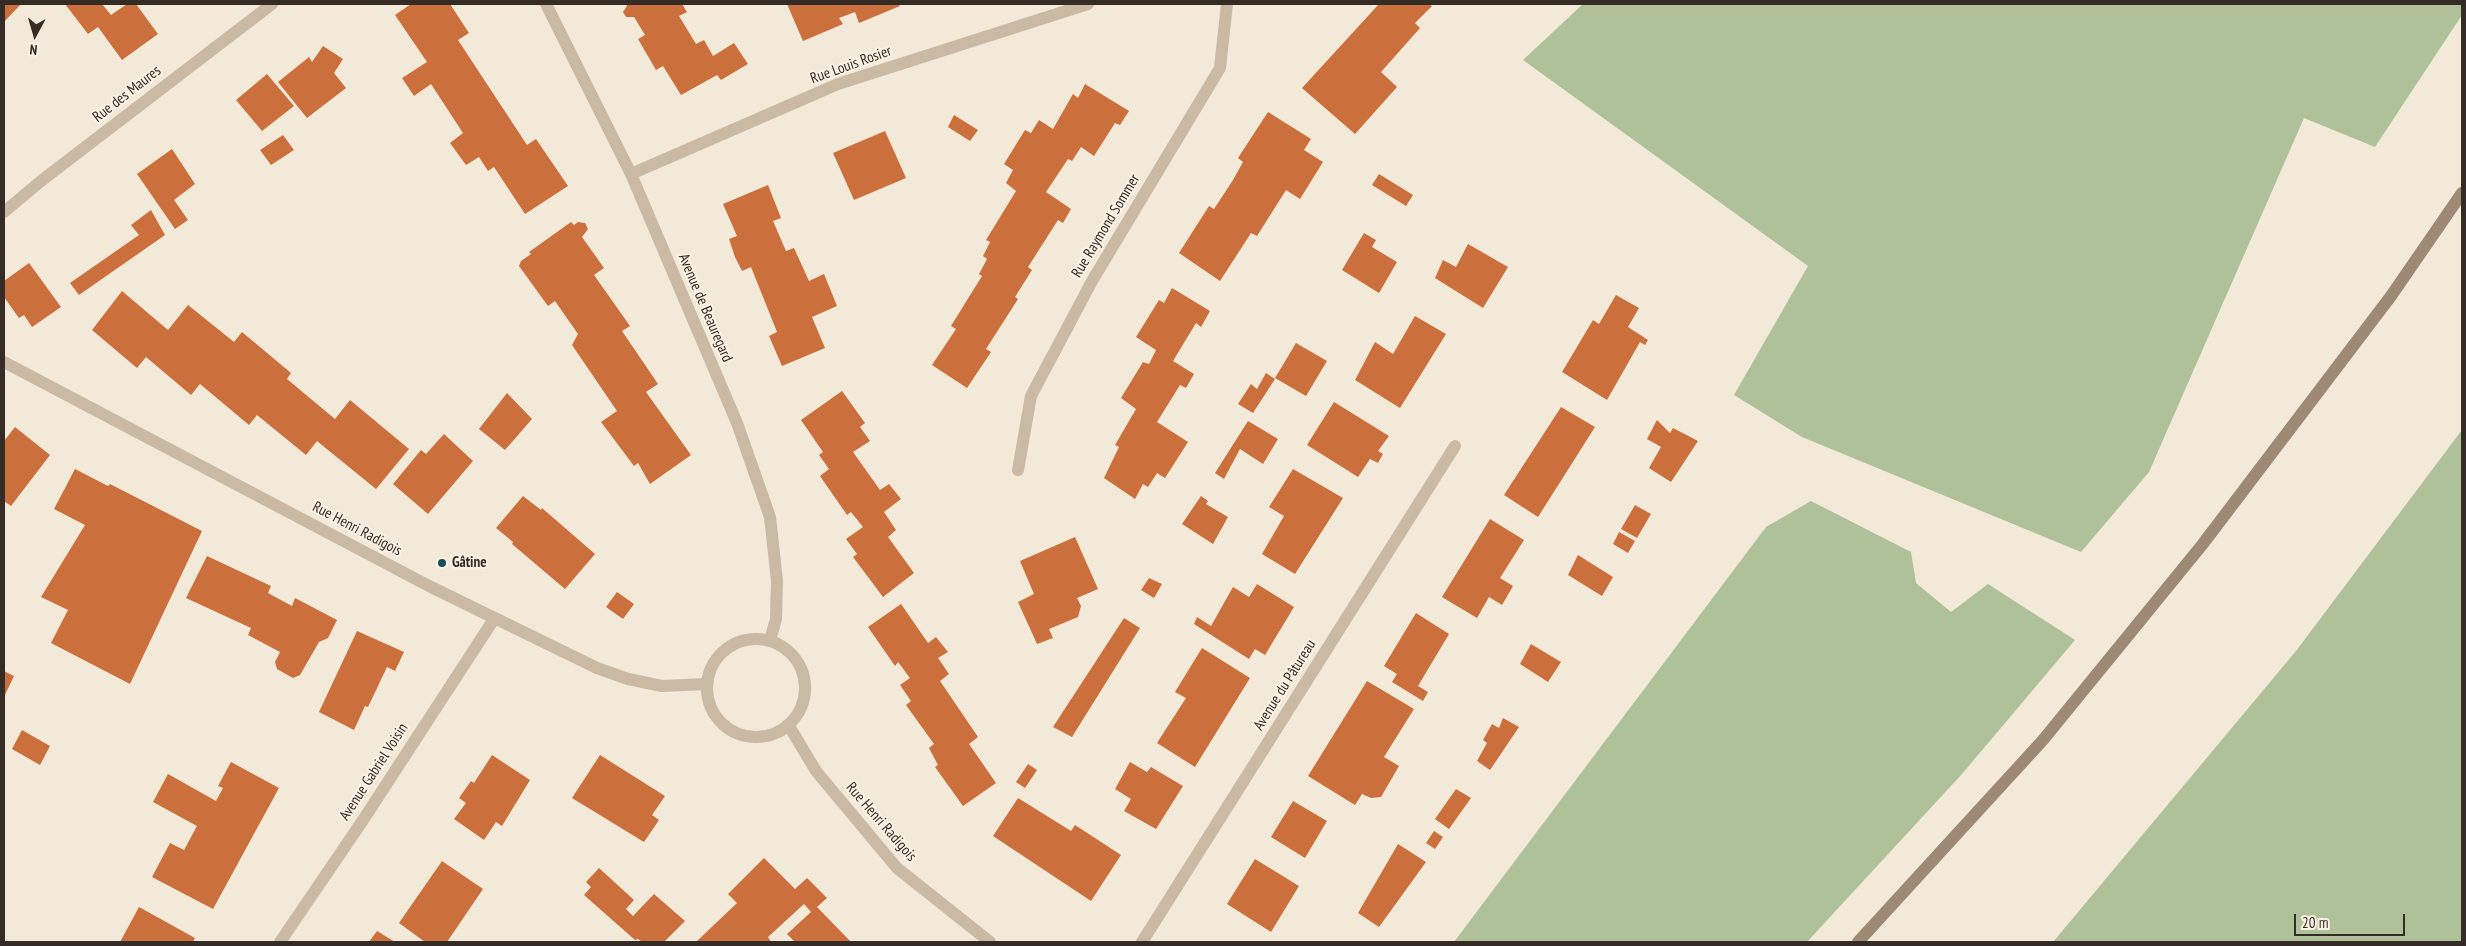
<!DOCTYPE html>
<html>
<head>
<meta charset="utf-8">
<style>
  body { margin:0 }
  #map { position:relative; width:2466px; height:946px; overflow:hidden; background:#f2e9d8; font-family:"PT Sans Narrow",sans-serif }
  canvas { display:block }
  .frame { position:absolute; inset:0; border:5px solid #352c26; pointer-events:none }
  .north { position:absolute; left:10px; top:10px; width:50px; height:50px; -webkit-text-stroke:4px #faf2e4; paint-order:stroke; rotate:186deg; font-size:14px; font-weight:700; line-height:20px; text-align:center; color:#352c26 }
  .north::after { content:''; display:block; margin:auto; width:18px; height:22px; background:#352c26; clip-path:polygon(50% 0,100% 100%,50% 72%,0 100%) }
  .scale { position:absolute; left:2294px; top:914px; width:111px; height:22px; box-sizing:border-box; border:2px solid #352c26; border-top:0; padding-left:6px; font-size:15px; line-height:18px; white-space:nowrap; color:#352c26; -webkit-text-stroke:4px #faf2e4; paint-order:stroke }
</style>
</head>
<body>
<div id="map">
<canvas width="2466" height="946"></canvas>
<div class="frame"></div>
<div class="north">N</div>
<div class="scale">20 m</div>
</div>
<script>
const g = document.querySelector('canvas').getContext('2d');
g.lineJoin = 'round';
function fillPath(path, color) { g.fillStyle = color; g.fill(path, 'evenodd'); }
const poly = rows => new Path2D(rows.map(r => 'M' + r).join(''));
function trace(path, color, width, dash) { g.strokeStyle = color; g.lineWidth = width; g.lineCap = dash ? 'butt' : 'round'; g.setLineDash(dash || []); g.stroke(path); }
function drawText(font, color, halo, rows, align = 'center') {
  g.font = font + ' "PT Sans Narrow",sans-serif'; g.lineWidth = 4; g.setLineDash([]); g.textBaseline = 'middle'; g.strokeStyle = halo; g.fillStyle = color; for (const [text, x, y, turn = 0] of rows) {
    g.save(); g.translate(x, y); g.rotate((+turn || 0) * Math.PI / 180); g.textAlign = isNaN(turn) ? turn : align; if (halo) g.strokeText(text, 0, 0); g.fillText(text, 0, 0); g.restore();
  }
}
fillPath(poly([
  [1583,4,2462,4,2462,15,2375,147,2304,118,2149,472,2081,552,1802,437,1734,395,1808,266,1523,60],
  [2462,430,2462,942,2053,942,2296,651],
  [1811,501,1911,552,1916,583,1951,612,1988,584,2075,640,1962,774,1807,942,1454,942,1766,527]
]), '#afc198');
fillPath(poly([
  [4,4,21,4,4,22],
  [65,4,102,4,111,15,127,4,136,4,158,34,122,60,98,27,88,34],
  [411,4,450,4,469,33,458,40,527,145,536,139,568,186,525,214,494,167,488,171,479,157,466,165,450,143,463,133,431,84,414,96,402,78,427,62,395,15],
  [626,4,682,4,687,12,679,16,696,44,704,40,713,56,734,43,748,64,721,80,717,75,681,95,663,66,656,70,638,39,645,35,634,17,626,17,623,12,627,6],
  [787,4,898,4,900,6,859,23,855,12,839,18,843,24,803,41],
  [1379,4,1429,4,1432,6,1415,23,1420,28,1381,72,1397,87,1355,134,1302,88],
  [323,46,343,59,334,73,346,88,307,118,278,82,309,57,312,62],
  [267,74,294,106,262,131,236,100],
  [1085,84,1129,111,1120,125,1115,123,1094,156,1081,147,1072,161,1068,159,1046,192,1071,209,1063,223,1058,220,1028,267,1032,270,1015,297,1018,299,986,349,991,352,967,388,932,365,956,329,951,326,982,276,979,274,987,259,983,256,990,242,986,240,1016,191,1006,183,1013,170,1004,164,1025,130,1031,133,1039,120,1053,129,1073,94,1078,98],
  [1268,112,1311,139,1304,150,1323,162,1300,199,1286,190,1257,236,1251,233,1220,281,1179,253,1209,206,1214,209,1233,180,1243,162,1238,158],
  [954,115,978,130,970,141,948,127],
  [885,131,906,178,854,200,833,153],
  [283,135,294,150,271,165,260,150],
  [172,149,195,184,174,200,188,220,175,229,137,174],
  [1379,174,1413,195,1406,206,1372,185],
  [768,185,781,218,773,221,786,251,794,248,809,281,824,274,837,306,812,317,825,348,782,366,769,336,777,332,751,267,742,271,735,257,729,239,737,236,723,204],
  [151,210,165,235,79,295,70,283,139,235,131,225],
  [571,222,574,225,578,222,585,223,588,229,582,237,604,268,594,275,630,326,622,331,658,384,646,392,691,455,650,484,638,463,634,466,601,422,617,411,572,345,578,334,555,301,548,306,519,266,521,261,531,254,529,252],
  [1364,233,1376,240,1372,247,1397,262,1379,293,1342,270],
  [1468,244,1508,267,1483,308,1435,278,1443,260,1456,267],
  [29,263,61,307,32,327,24,315,19,318,4,297,4,281],
  [1172,288,1210,311,1201,327,1196,323,1173,361,1194,374,1186,388,1180,385,1157,422,1188,442,1165,478,1157,473,1148,487,1143,484,1135,499,1104,478,1119,447,1115,445,1136,409,1121,398,1143,362,1149,364,1156,350,1136,337,1159,300,1164,303],
  [122,291,168,330,188,305,234,342,242,332,291,373,287,379,335,419,350,400,409,449,376,489,317,441,306,455,257,415,249,425,200,384,191,395,146,357,137,368,92,330],
  [1616,295,1639,308,1628,327,1648,340,1645,345,1640,342,1607,400,1562,372,1593,320,1599,324],
  [1415,316,1446,334,1400,408,1355,380,1375,342,1393,354],
  [1296,343,1327,361,1306,396,1275,378],
  [1266,373,1275,379,1253,413,1238,404,1251,384,1257,389],
  [842,391,865,423,860,427,870,441,853,452,880,490,889,484,901,499,884,512,896,530,888,537,914,573,883,597,853,557,857,554,846,539,863,527,851,512,847,515,820,476,829,469,819,455,823,452,801,420],
  [507,393,532,419,505,450,479,429],
  [1334,402,1389,436,1378,451,1383,454,1378,463,1370,459,1358,477,1307,445],
  [1561,407,1595,427,1538,517,1504,495],
  [1657,420,1670,433,1673,428,1698,441,1671,482,1649,468,1661,447,1647,439],
  [1248,421,1278,439,1263,464,1240,449,1224,479,1215,473],
  [15,427,50,455,11,506,4,501,4,441],
  [444,434,473,461,428,514,393,484,421,450,426,454],
  [75,469,108,486,110,484,202,531,130,684,51,643,68,610,41,597,85,525,54,509],
  [1293,469,1343,498,1295,574,1262,554,1284,516,1269,507],
  [523,496,541,510,542,508,595,554,565,589,512,544,513,542,496,528],
  [1201,496,1208,501,1206,504,1228,517,1213,544,1182,524],
  [1635,505,1651,514,1637,538,1621,529],
  [1490,519,1524,540,1500,578,1513,586,1502,605,1489,597,1477,618,1442,597],
  [1619,532,1635,541,1628,553,1613,544],
  [1075,537,1098,589,1077,598,1081,606,1078,617,1049,629,1053,638,1037,644,1018,602,1034,594,1020,561],
  [1578,555,1613,577,1602,596,1568,575],
  [207,556,271,586,268,593,292,606,295,598,337,620,328,638,319,642,300,675,293,678,277,669,275,662,280,652,248,635,251,628,186,598],
  [1149,578,1162,584,1154,598,1141,590],
  [1257,584,1294,607,1265,655,1255,649,1249,659,1194,624,1197,617,1211,626,1233,587,1249,597],
  [617,592,634,604,623,619,606,607],
  [901,604,928,643,936,637,948,652,938,658,949,674,940,681,978,737,969,744,996,783,963,806,935,767,938,765,929,748,934,744,906,705,911,701,900,685,910,678,898,662,895,666,868,627],
  [1416,613,1449,634,1418,686,1428,692,1423,701,1392,682,1397,674,1384,666],
  [1124,618,1140,628,1072,737,1053,727],
  [357,631,404,652,395,671,387,667,368,707,365,706,354,730,319,712],
  [1531,644,1561,662,1548,682,1520,664],
  [1202,648,1250,678,1195,767,1157,743,1186,698,1175,692],
  [4,671,14,676,4,697],
  [1367,681,1414,709,1384,757,1399,766,1381,797,1371,798,1362,794,1355,805,1308,776],
  [1503,718,1519,727,1490,770,1477,761,1487,743,1483,740,1492,724,1499,728],
  [22,730,50,746,40,765,12,749],
  [492,755,530,780,502,826,496,822,484,840,454,819,466,803,459,798,471,781,474,783],
  [600,755,665,796,652,815,659,820,644,842,572,798],
  [231,762,279,788,213,909,152,877,170,843,184,850,197,826,153,802,168,774,216,801,223,788,218,786],
  [1130,762,1147,772,1151,767,1183,786,1156,829,1124,811,1131,799,1115,789],
  [1028,764,1037,770,1025,788,1016,782],
  [1456,789,1471,798,1449,829,1435,819],
  [1018,798,1071,831,1075,825,1121,855,1091,901,993,836],
  [1293,801,1327,821,1305,858,1271,837],
  [1434,831,1443,837,1435,849,1426,843],
  [1398,844,1426,862,1379,927,1358,913],
  [764,858,795,889,807,878,827,898,817,907,851,942,795,942,787,934,811,912,804,904,768,937,771,942,696,942,737,903,728,894],
  [1255,859,1299,886,1271,932,1227,904],
  [442,861,483,889,447,942,425,942,399,923],
  [599,868,634,900,626,909,633,916,654,894,685,921,664,942,642,942,638,939,635,940,584,895,591,887,586,882],
  [139,907,195,938,193,942,120,942],
  [377,931,395,942,369,942]
]), '#cb703d');
trace(poly([
  [631,174,838,84,1088,4],
  [4,212,41,181,272,4],
  [1018,470,1031,396,1092,281,1220,68,1227,4],
  [280,942,363,820,494,619],
  [1142,942,1455,446]
]), '#cabaa4', 12);
trace(poly([
  [546,4,631,174,737,423,770,517,777,581,776,619,770,640],
  [4,362,429,586,597,668,628,679,662,686,707,684],
  '707 688a49 49 0 1 1 98 0a49 49 0 1 1-98 0Z',
  [789,726,816,771,897,868,990,942]
]), '#cabaa4', 12);
trace(poly([
  [1858,942,2043,740,2202,545,2391,296,2462,193]
]), '#9e8975', 12);
for (const [x, y, r, color] of [
  [442,563,5,"#1a4d58"]
]) { const dot = new Path2D(); dot.arc(x, y, r, 0, 2 * Math.PI); g.fillStyle = color; g.fill(dot); trace(dot, '#faf2e4', 2); }
drawText('15px', '#352c26', '#faf2e4', [
  ["Rue Louis Rosier",851,65,-20],
  ["Rue des Maures",127,94,-38],
  ["Rue Raymond Sommer",1106,226,-59],
  ["Avenue de Beauregard",705,308,67],
  ["Rue Henri Radigois",357,529,28],
  ["Avenue du Pâtureau",1285,685,-58],
  ["Avenue Gabriel Voisin",374,772,-57],
  ["Rue Henri Radigois",881,822,49]
]);
drawText('bold 15px', '#352c26', '#faf2e4', [
  ["Gâtine",452,563]
], 'left');
</script>
</body>
</html>
